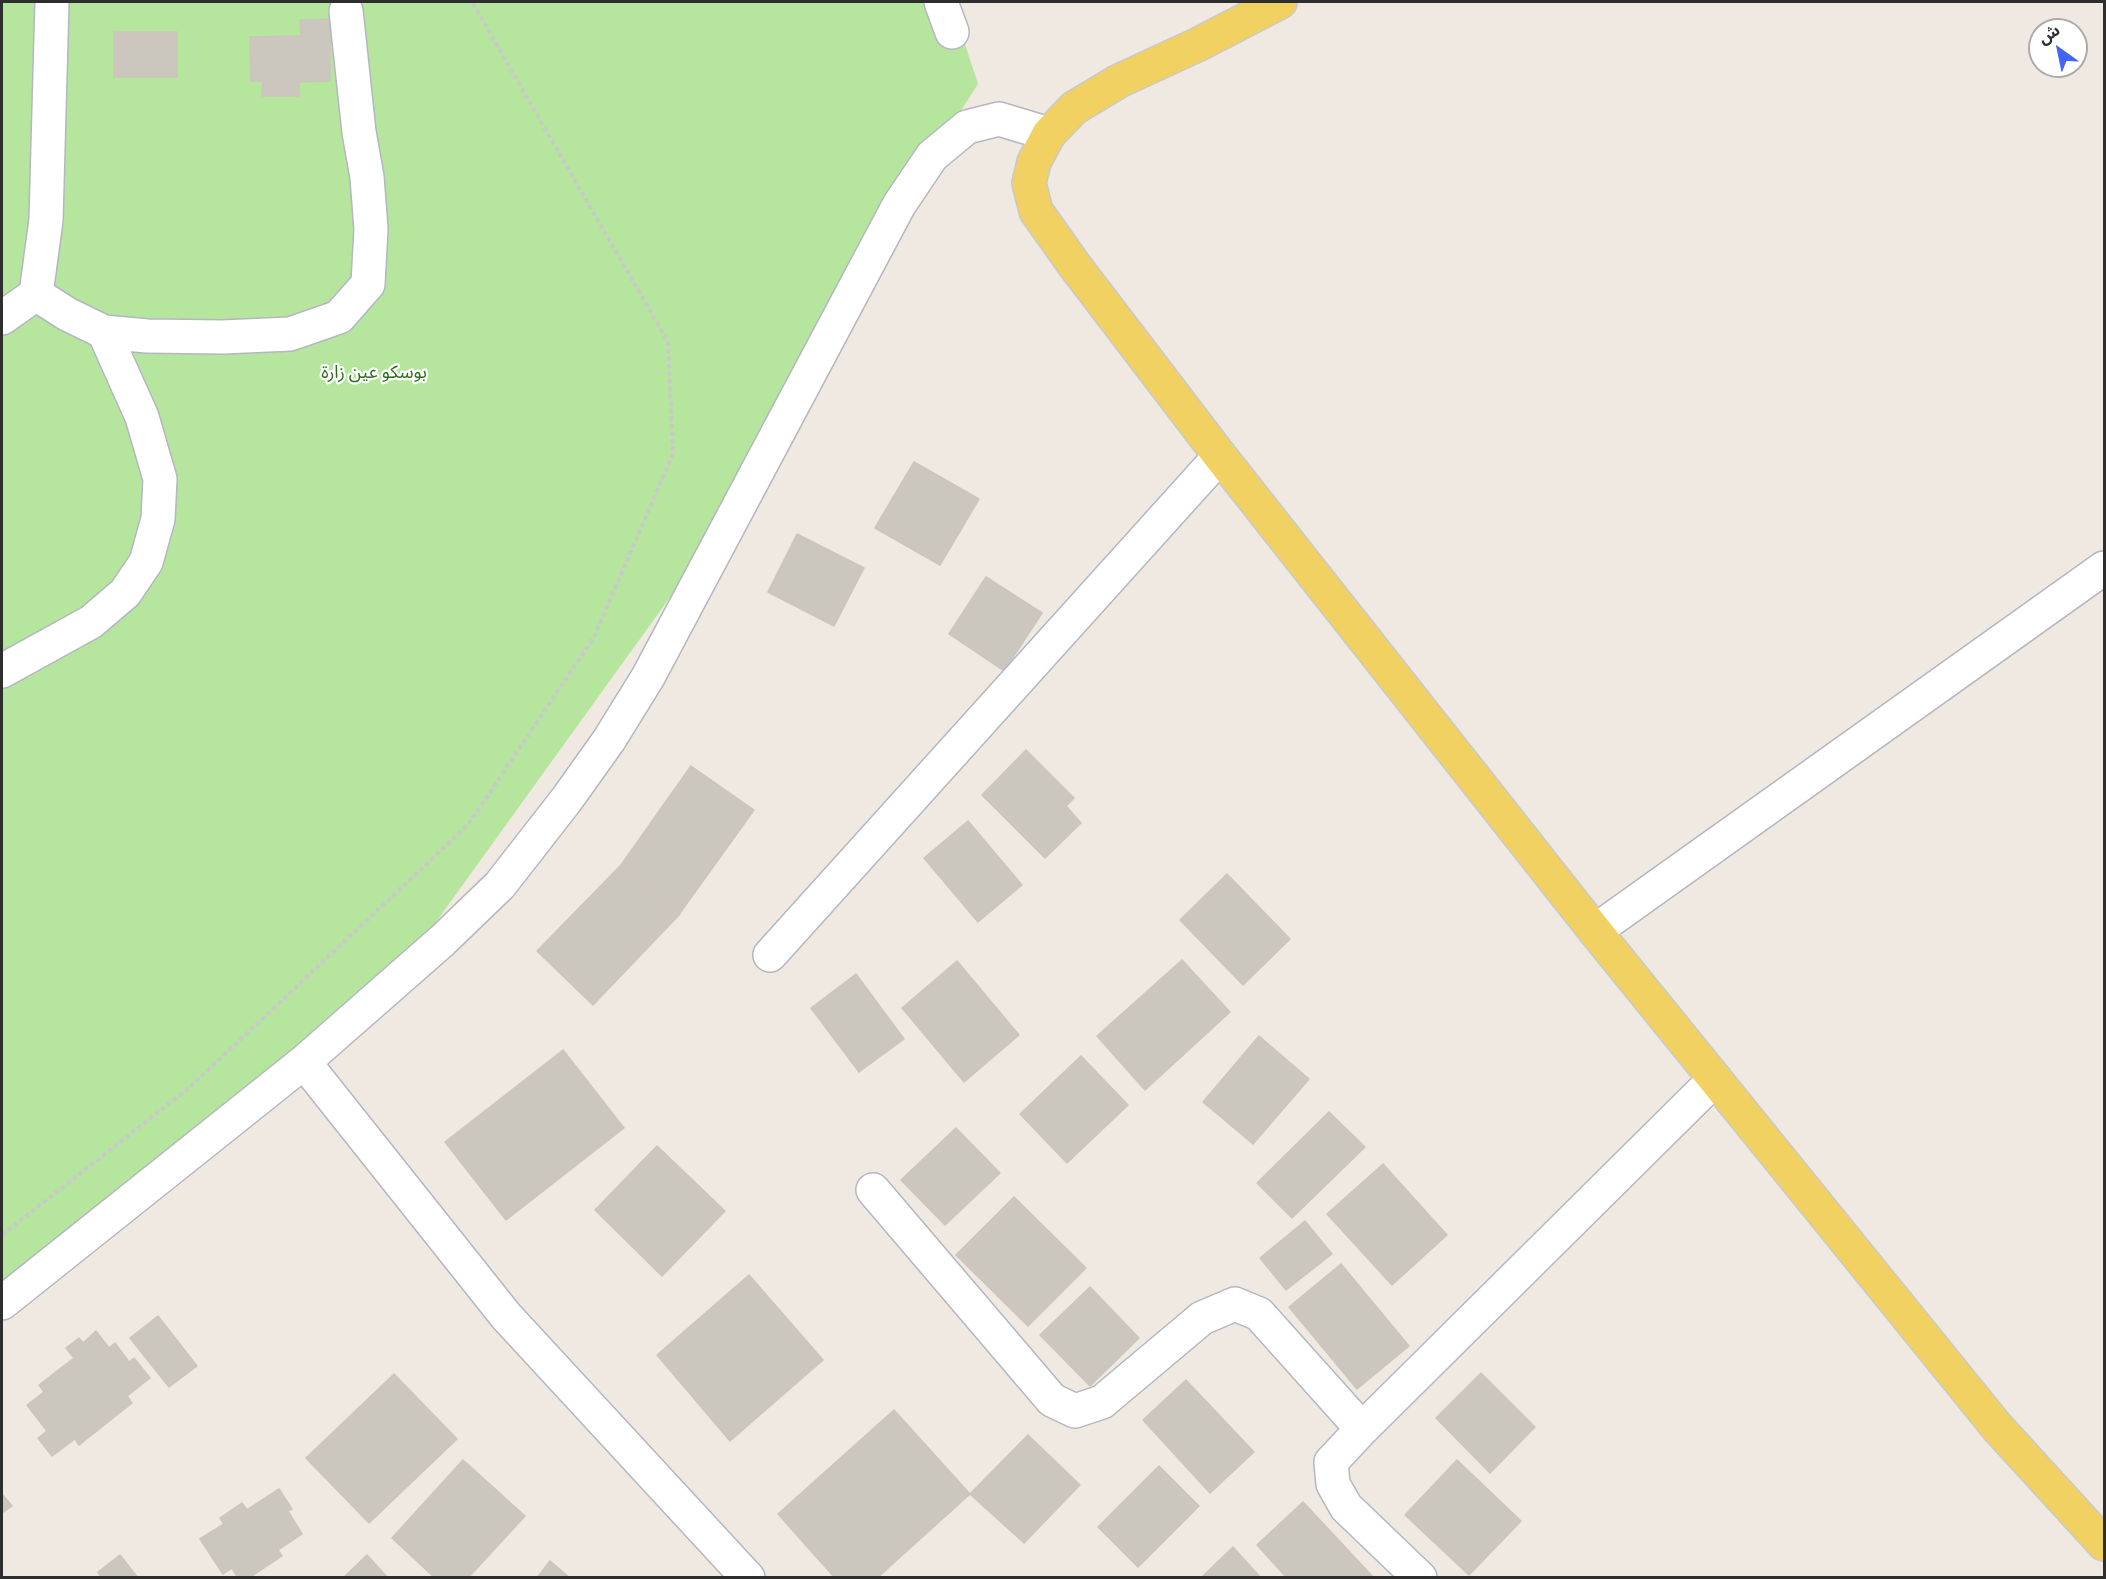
<!DOCTYPE html>
<html>
<head>
<meta charset="utf-8">
<style>
  body { margin:0 }
  #map { position:relative; width:2106px; height:1579px; overflow:hidden; background:#efe9e1; font-family:Cabin,"Noto Sans Arabic",sans-serif }
  canvas { display:block }
  .frame { position:absolute; inset:0; border:3px solid #2e2e2e; pointer-events:none }
  .north { position:absolute; left:2028px; top:18px; width:60px; height:60px; box-sizing:border-box; background:#fff; border:2px solid #ababab; border-radius:50%; rotate:327deg; font-size:16px; font-weight:700; line-height:24px; text-align:center; color:#2e2e2e }
  .north::after { content:''; display:block; margin:auto; width:21px; height:27px; background:#4264fb; clip-path:polygon(50% 0,100% 100%,50% 72%,0 100%) }
</style>
</head>
<body>
<div id="map">
<canvas width="2106" height="1579"></canvas>
<div class="frame"></div>
<div class="north">ش</div>
</div>
<script>
const g = document.querySelector('canvas').getContext('2d');
g.lineJoin = 'round';
function fillPath(path, color) { g.fillStyle = color; g.fill(path, 'evenodd'); }
const poly = rows => new Path2D(rows.map(r => 'M' + r).join(''));
function trace(path, color, width, dash) { g.strokeStyle = color; g.lineWidth = width; g.lineCap = dash ? 'butt' : 'round'; g.setLineDash(dash || []); g.stroke(path); }
function drawText(font, color, halo, rows, align = 'center') {
  g.font = font + ' Cabin,"Noto Sans Arabic",sans-serif'; g.lineWidth = 4.5; g.setLineDash([]); g.textBaseline = 'middle'; g.strokeStyle = halo; g.fillStyle = color; for (const [text, x, y, turn = 0] of rows) {
    g.save(); g.translate(x, y); g.rotate((+turn || 0) * Math.PI / 180); g.textAlign = isNaN(turn) ? turn : align; if (halo) g.strokeText(text, 0, 0); g.fillText(text, 0, 0); g.restore();
  }
}
fillPath(poly([
  [2,2,951,2,978,84,857,272,725,521,397,976,2,1290]
]), '#b6e59e');
const building = poly([
  [330,19,330,81,299,82,299,96,262,96,263,81,251,81,250,37,301,36,300,20,330,19],
  [114,32,177,32,177,77,114,77,114,32],
  [914,462,979,499,940,565,875,528,914,462],
  [797,534,864,568,834,626,768,592,797,534],
  [986,577,1042,613,1004,671,949,634,986,577],
  [1026,750,1074,798,1066,806,1081,823,1045,858,982,795,1026,750],
  [691,766,754,810,680,913,621,865,691,766],
  [968,821,1022,885,978,922,924,858,968,821],
  [621,865,680,914,593,1005,537,951,621,865],
  [1227,874,1290,939,1243,985,1180,920,1227,874],
  [1182,960,1230,1012,1145,1090,1097,1036,1182,960],
  [957,961,1019,1035,964,1082,902,1008,957,961],
  [856,974,904,1039,859,1072,811,1008,856,974],
  [1259,1036,1309,1079,1253,1144,1203,1102,1259,1036],
  [563,1050,624,1128,506,1220,445,1142,563,1050],
  [1081,1056,1128,1105,1067,1163,1020,1114,1081,1056],
  [1329,1112,1365,1147,1292,1218,1257,1183,1329,1112],
  [956,1128,1000,1173,945,1225,901,1180,956,1128],
  [657,1146,725,1211,662,1276,595,1210,657,1146],
  [1383,1164,1447,1235,1392,1285,1327,1214,1383,1164],
  [1014,1197,1086,1268,1028,1326,956,1255,1014,1197],
  [1305,1221,1332,1254,1286,1290,1260,1258,1305,1221],
  [1341,1264,1409,1346,1357,1389,1289,1307,1341,1264],
  [749,1275,823,1360,730,1441,657,1355,749,1275],
  [1090,1287,1139,1338,1090,1386,1040,1335,1090,1287],
  [158,1316,197,1366,169,1387,130,1338,158,1316],
  [96,1331,109,1348,115,1343,129,1362,134,1358,150,1378,127,1396,132,1403,79,1445,75,1439,52,1456,38,1438,47,1431,27,1405,44,1392,39,1385,74,1358,66,1348,79,1338,83,1343,96,1331],
  [1481,1373,1535,1427,1490,1473,1436,1418,1481,1373],
  [394,1374,457,1439,369,1523,306,1458,394,1374],
  [1186,1380,1254,1452,1210,1493,1143,1420,1186,1380],
  [894,1410,970,1494,877,1578,835,1578,778,1514,894,1410],
  [1028,1435,1080,1485,1024,1543,970,1494,1028,1435],
  [463,1460,525,1516,468,1578,435,1578,392,1538,463,1460],
  [1457,1460,1521,1521,1469,1575,1405,1515,1457,1460],
  [1159,1466,1199,1506,1138,1567,1098,1527,1159,1466],
  [279,1489,292,1509,288,1511,302,1534,278,1550,282,1556,249,1578,238,1578,232,1568,223,1574,200,1539,224,1524,220,1518,242,1503,247,1510,279,1489],
  [2,1494,12,1506,2,1513,2,1494],
  [1303,1502,1374,1578,1287,1578,1257,1545,1303,1502],
  [1233,1547,1261,1578,1201,1578,1233,1547],
  [120,1555,138,1578,102,1578,98,1572,120,1555],
  [367,1555,388,1578,343,1578,367,1555],
  [550,1561,570,1578,537,1578,550,1561]
]);
fillPath(building, '#cbc7bf');
trace(building, '#cbc5ba', 1.5);
const minor = poly([
  [941,2,952,32],
  [36,294,67,314,104,332,147,336,223,337,290,334,339,317,368,284,371,229,367,177,359,132,346,11],
  [2,318,36,294,46,220,52,2],
  [2,671,91,622,125,593,146,562,158,519,160,479,142,417,104,332],
  [1595,931,2104,568],
  [770,955,1220,456],
  [304,1062,506,1316,748,1578],
  [873,1190,1052,1400,1075,1411,1102,1402,1202,1318,1235,1304,1259,1314,1362,1429],
  [2,1303,304,1062,443,940,500,885,567,799,609,740,648,677,899,205,932,156,967,127,999,119,1049,134],
  [1420,1578,1346,1507,1333,1484,1331,1462,1362,1429,1715,1079]
]);
const major = poly([
  [1280,2,1199,44,1119,81,1074,108,1049,134,1034,162,1029,183,1036,211,1075,266,1220,456,1595,931,1997,1427,2104,1544]
]);
trace(minor, '#b4b7c1', 36);
trace(major, '#c9c9c9', 36);
trace(poly([
  [2,1235,190,1087,468,825,594,637,673,454,668,342,472,2]
]), '#c9c9c9', 4, [4.5, 3]);
trace(minor, '#fff', 33);
trace(major, '#f2d163', 33);
drawText('18px', '#2c6e1b', '#fff', [
  ["بوسكو عين زارة",374,373]
]);
</script>
</body>
</html>
